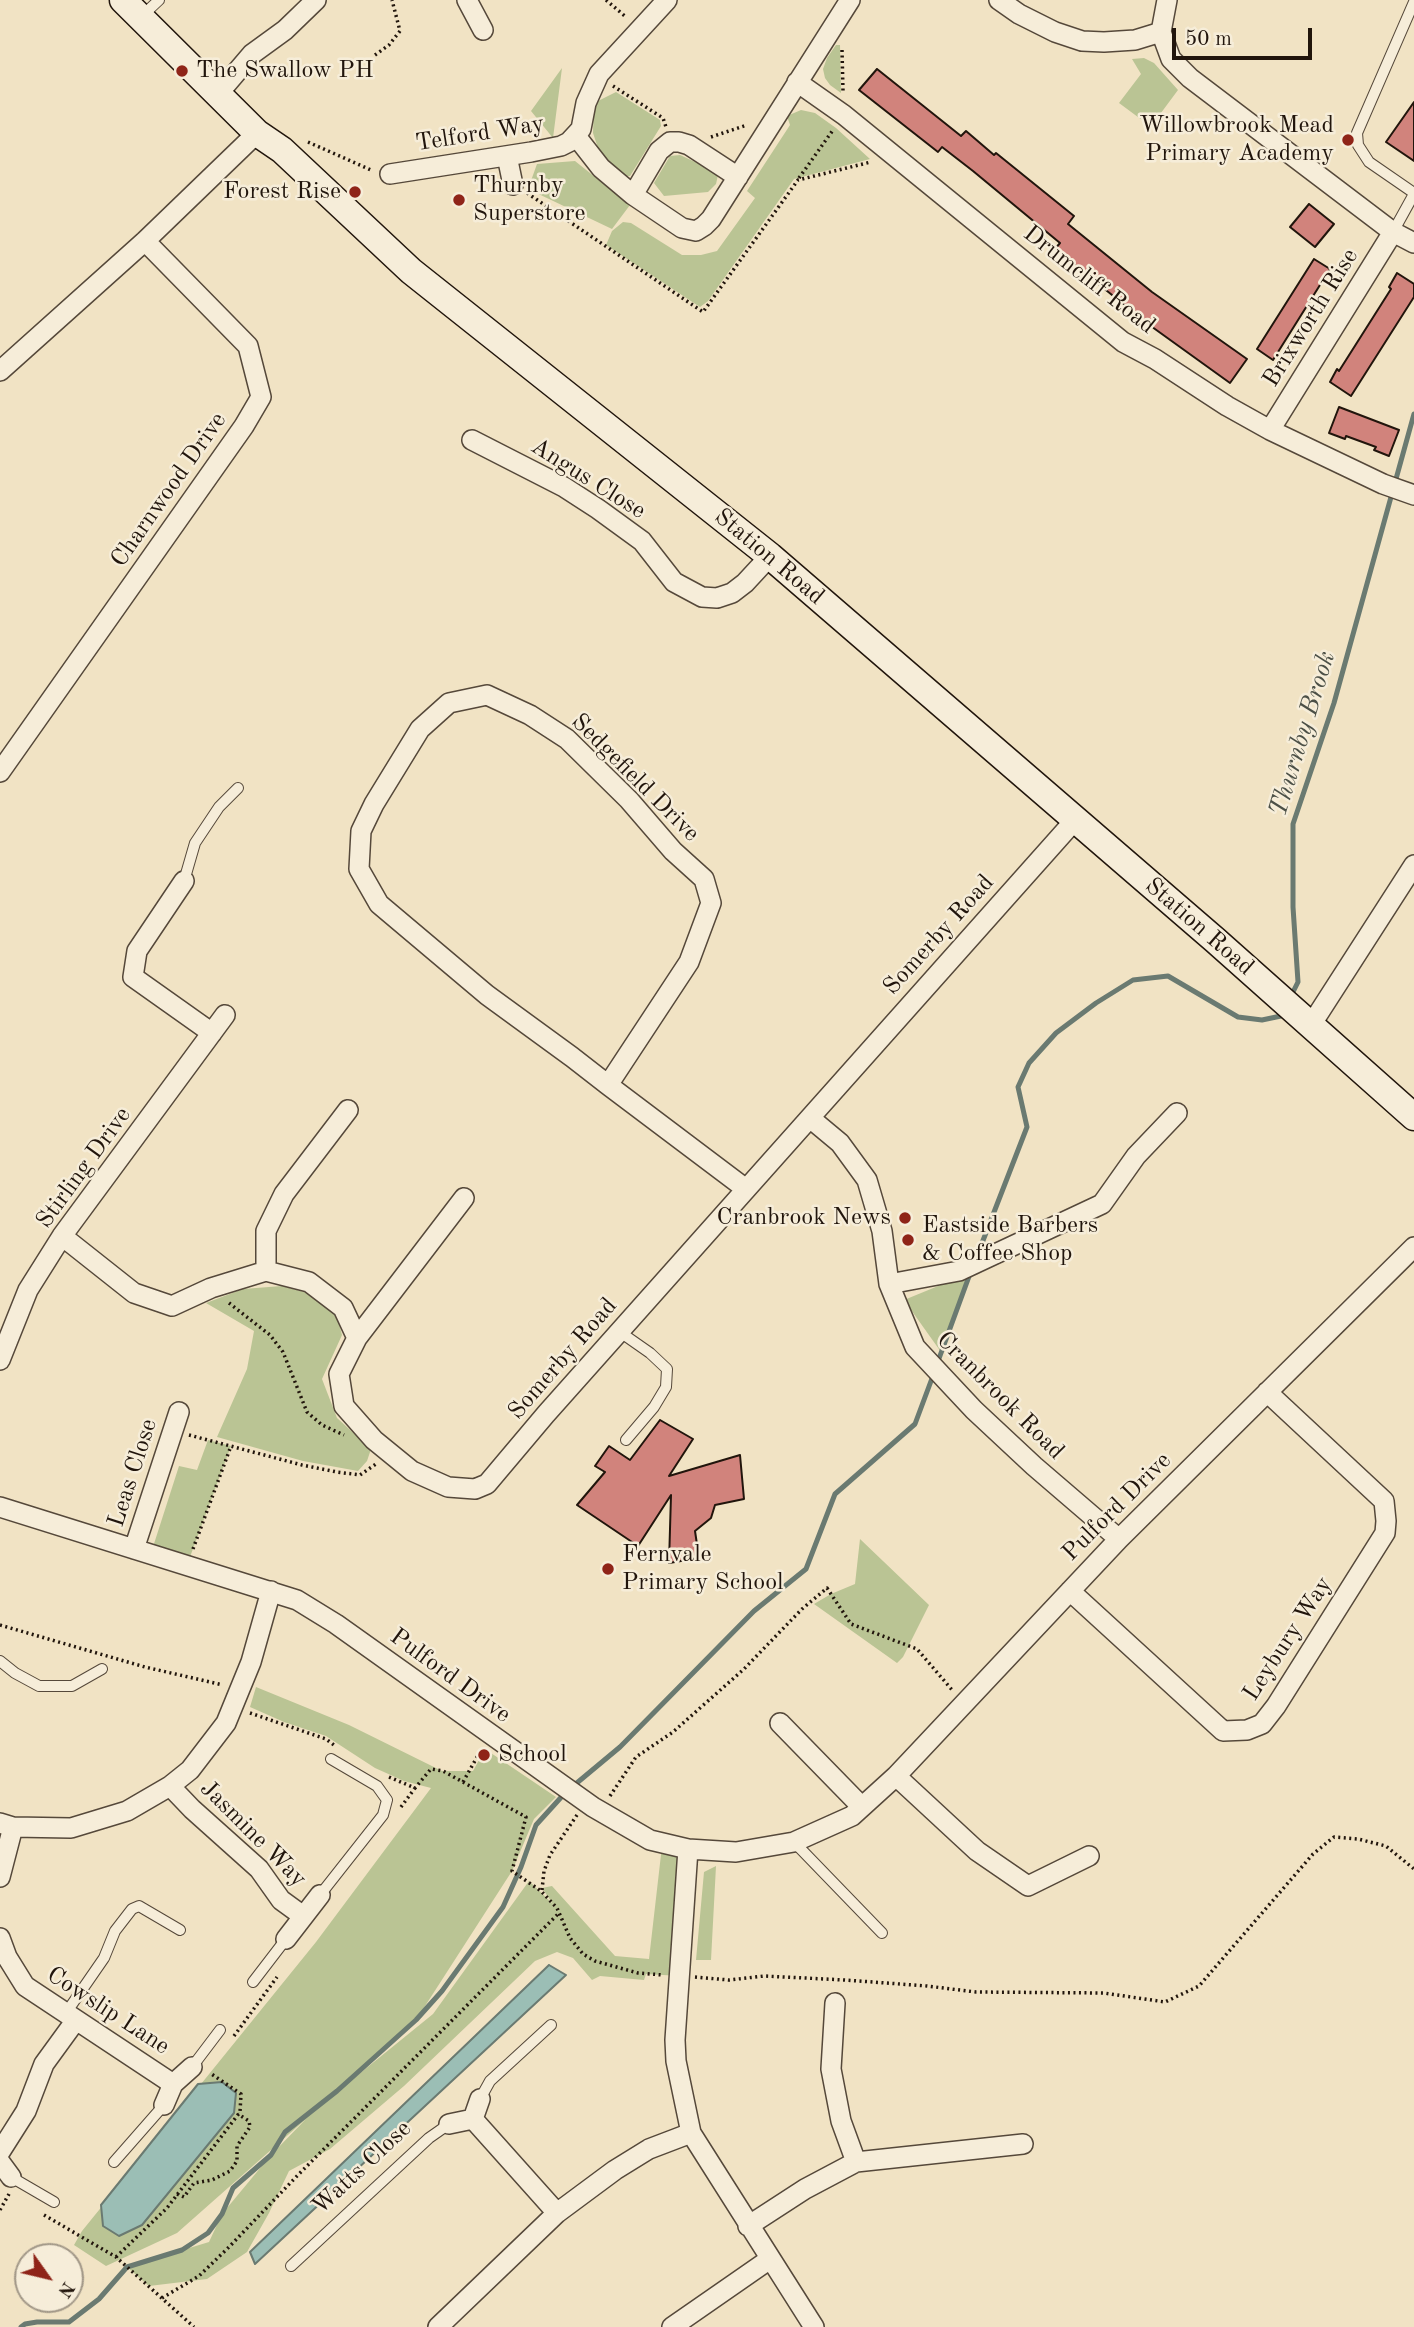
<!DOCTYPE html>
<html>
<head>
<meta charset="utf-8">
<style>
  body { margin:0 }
  #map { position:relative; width:1414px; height:2327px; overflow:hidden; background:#f1e3c4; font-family:"Old Standard TT",serif }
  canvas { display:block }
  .north { position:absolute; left:14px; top:2243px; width:70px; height:70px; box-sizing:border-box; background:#f6edd9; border:2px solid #a19787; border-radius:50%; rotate:124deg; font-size:19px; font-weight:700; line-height:28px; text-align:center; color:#21150c }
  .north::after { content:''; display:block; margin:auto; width:24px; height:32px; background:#8f2418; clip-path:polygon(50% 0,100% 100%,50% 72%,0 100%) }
  .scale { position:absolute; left:1172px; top:28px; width:140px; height:32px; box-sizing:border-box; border:4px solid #21150c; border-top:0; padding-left:9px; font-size:21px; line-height:24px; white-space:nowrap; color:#21150c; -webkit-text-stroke:5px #f6edd9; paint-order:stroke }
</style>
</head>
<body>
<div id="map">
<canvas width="1414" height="2327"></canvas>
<div class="north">N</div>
<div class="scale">50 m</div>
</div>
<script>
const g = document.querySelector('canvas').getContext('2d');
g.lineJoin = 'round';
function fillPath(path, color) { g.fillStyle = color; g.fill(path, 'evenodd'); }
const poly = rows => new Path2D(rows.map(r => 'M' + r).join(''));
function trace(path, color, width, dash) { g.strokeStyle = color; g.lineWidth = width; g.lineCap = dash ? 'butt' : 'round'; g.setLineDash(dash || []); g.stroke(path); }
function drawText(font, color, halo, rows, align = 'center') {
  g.font = font + ' "Old Standard TT",serif'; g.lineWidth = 5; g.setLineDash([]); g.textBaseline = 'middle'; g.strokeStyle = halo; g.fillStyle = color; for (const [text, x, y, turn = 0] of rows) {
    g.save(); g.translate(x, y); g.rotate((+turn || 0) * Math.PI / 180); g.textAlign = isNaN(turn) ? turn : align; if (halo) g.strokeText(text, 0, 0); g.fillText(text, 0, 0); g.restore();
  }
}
fillPath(poly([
  [836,45,840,45,841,93,830,85,825,78,823,69,827,58],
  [1144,58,1154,63,1178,90,1155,121,1146,123,1119,103,1141,74,1132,59],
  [562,68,553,138,531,111],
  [616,92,660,120,661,126,630,176,625,176,612,168,599,151,593,133,594,103],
  [801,110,815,113,836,128,870,159,794,179,708,301,700,307,606,245,612,231,623,222,631,223,682,255,701,255,717,251,755,198,747,191,790,125,787,116],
  [680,155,704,166,718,175,716,184,708,192,664,196,654,183,670,156],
  [575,161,630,205,612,229,528,189,537,164],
  [965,1275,967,1281,941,1352,904,1300],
  [282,1286,311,1294,337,1316,342,1335,322,1379,337,1418,371,1449,367,1461,358,1471,303,1461,217,1437,247,1369,254,1331,206,1303,243,1289],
  [208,1440,231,1446,187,1565,152,1550,179,1466,197,1470],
  [860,1539,929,1605,903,1657,897,1663,814,1604,831,1594,855,1584],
  [256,1687,349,1725,442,1771,473,1771,485,1749,556,1797,534,1819,512,1871,418,2017,332,2096,433,2014,529,1881,553,1904,542,1888,552,1886,615,1956,649,1959,662,1846,688,1849,680,1976,646,1974,644,1980,600,1976,592,1980,573,1958,557,1952,535,1961,404,2086,330,2149,289,2171,269,2213,247,2252,207,2279,149,2286,127,2267,209,2242,222,2214,271,2155,306,2119,177,2233,106,2266,74,2245,82,2231,316,1942,431,1788,404,1781,375,1768,326,1736,284,1722,250,1707],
  [716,1866,711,1960,696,1960,704,1872]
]), '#bac494');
const water = poly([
  [549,1965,566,1975,255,2264,250,2252,549,1965],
  [222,2082,236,2093,234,2113,142,2225,119,2236,103,2226,101,2205,198,2084,222,2082]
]);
fillPath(water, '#9bbeb5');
trace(water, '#6a7a71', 2);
trace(poly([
  [1291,996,1298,982,1293,907,1293,824,1334,703,1414,414],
  [977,1256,1027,1127,1018,1087,1029,1063,1056,1033,1096,1003,1133,980,1168,976,1238,1017,1262,1020,1281,1016,1284,1011],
  [937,1364,971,1271],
  [572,1787,620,1747,754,1611,806,1569,835,1494,915,1424,934,1373],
  [21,2327,25,2324,37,2322,69,2322,99,2299,127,2267,182,2250,208,2233,222,2214,233,2188,271,2155,285,2132,337,2091,416,2020,442,1991,503,1907,521,1867,536,1825,565,1793]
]), '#6a7a71', 5);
const building = poly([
  [877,69,961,136,966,131,994,155,996,153,1074,216,1068,224,1152,292,1247,359,1230,383,1148,324,1055,249,1060,243,973,171,942,147,938,152,859,90,877,69],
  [1414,102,1414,161,1386,142,1414,102],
  [1309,204,1334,224,1315,247,1290,227,1309,204],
  [1314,259,1330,269,1273,360,1257,349,1314,259],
  [1397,273,1414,284,1414,297,1351,396,1330,382,1337,369,1339,371,1391,289,1389,287,1397,273],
  [1339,407,1399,430,1389,456,1374,450,1376,447,1346,436,1345,439,1329,433,1339,407],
  [660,1420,693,1439,669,1476,740,1455,744,1499,715,1505,711,1518,695,1531,699,1558,669,1563,671,1495,638,1546,577,1505,605,1472,595,1466,609,1446,630,1460,660,1420]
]);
fillPath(building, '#d1837c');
trace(building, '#21150c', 2);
const lane = poly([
  [1414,2,1357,133,1358,145,1369,162,1414,193],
  [142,16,159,0],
  [1393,232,1414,194],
  [184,881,195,843,219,807,238,788],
  [620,1332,650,1353,667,1369,666,1387,654,1407,626,1440],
  [0,1661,15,1673,39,1686,72,1686,102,1669],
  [794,1842,882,1933],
  [320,1895,383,1815,387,1800,377,1786,331,1759],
  [253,1982,286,1939],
  [66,2013,104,1958,115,1931,132,1909,139,1906,180,1930],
  [192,2067,220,2030],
  [480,2099,490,2081,551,2025],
  [114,2162,164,2105],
  [11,2177,54,2202],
  [291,2266,429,2138,449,2124]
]);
const street = poly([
  [467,0,483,30],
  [999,0,1019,14,1055,32,1082,41,1104,42,1135,40,1161,32,1171,59,1190,78,1393,232,1414,243],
  [1161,32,1167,0],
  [797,82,844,115,1123,342,1155,359,1227,406,1270,430,1383,484,1414,495],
  [217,95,252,54,285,30,316,0],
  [576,136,601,168,633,195],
  [507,156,513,185],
  [390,174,531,152,561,146,569,142,581,129,586,103,599,74,667,0],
  [738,177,689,145,679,142,670,142,659,151,633,195,682,228,696,231,704,226,711,219,850,0],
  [0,371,145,241,257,133],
  [1270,430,1393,232],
  [472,440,564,487,598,509,642,541,674,582,702,597,717,598,732,593,745,583,770,556],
  [0,772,244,426,261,397,248,346,145,241],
  [184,881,137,951,133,977,212,1033],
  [1311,1025,1414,865],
  [608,1085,689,962,711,903,704,879,673,851,629,800,567,739,530,715,487,695,449,703,420,729,374,804,361,831,359,869,379,904,487,995,572,1057,608,1085,746,1189],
  [810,1118,840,1143,867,1180,882,1231,889,1284,915,1347,974,1410,1034,1466,1119,1539],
  [62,1236,134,1293,172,1306,211,1288,266,1271,309,1282,343,1308,357,1338,339,1374,344,1406,374,1440,412,1471,448,1487,475,1489,487,1484,546,1414,1075,820],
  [266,1271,266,1231,284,1194,348,1110],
  [889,1284,959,1271,1102,1204,1136,1156,1177,1113],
  [357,1338,464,1198],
  [0,1360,28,1290,62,1236,225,1015],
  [0,1507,297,1600,336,1624,593,1807,650,1840,688,1849,736,1852,794,1842,852,1816,896,1776,1119,1539,1414,1247],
  [134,1549,179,1412],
  [1070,1591,1223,1731,1247,1730,1262,1724,1276,1706,1385,1533,1386,1521,1384,1501,1267,1392],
  [780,1723,862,1807],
  [896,1776,977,1851,1028,1886,1089,1856],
  [170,1786,192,1809,259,1869,281,1900,303,1916],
  [0,1823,13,1827,71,1828,127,1811,170,1786,190,1770,226,1723,251,1662,271,1591],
  [688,1849,675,2040,676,2061,691,2133,814,2327],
  [0,1877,13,1827],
  [0,1938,7,1957,25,1986,173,2084],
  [286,1939,320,1895],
  [835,2003,831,2069,841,2121,856,2162],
  [164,2105,173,2084,192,2067],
  [473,2119,557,2213],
  [449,2124,473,2119,480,2099],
  [0,2152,26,2111,44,2064,76,2020],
  [0,2162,11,2177],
  [748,2226,805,2189,856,2162,1023,2144],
  [438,2327,557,2213,615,2170,649,2149,691,2133],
  [672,2327,770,2259]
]);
const secondary = poly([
  [123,0,257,133,282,150,411,271,770,556,1215,940,1414,1117]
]);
trace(lane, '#55483a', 12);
trace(street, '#55483a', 22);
trace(secondary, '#21150c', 29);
trace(poly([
  [606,0,626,17],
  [842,50,843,91],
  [375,55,389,45,400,31,392,0],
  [613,86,663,118,666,127],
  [711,137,747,125],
  [308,142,371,170],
  [799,178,833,130],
  [527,193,703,312,798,180,871,162],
  [229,1303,270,1335,283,1352,307,1412,322,1425,344,1435],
  [189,1435,302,1465,337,1472,360,1475,376,1464],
  [193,1549,231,1446],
  [0,1625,145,1667,223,1685],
  [250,1713,326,1739,334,1745],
  [389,1777,415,1788,431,1769,443,1771,526,1817,512,1871,541,1891,557,1908,570,1938,583,1954,595,1961,638,1973,663,1975],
  [463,1782,481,1750],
  [610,1796,636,1757,673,1732,744,1669,802,1609,827,1588,851,1624,917,1649,953,1691],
  [401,1807,415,1788],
  [542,1890,544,1871,550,1855,577,1815],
  [695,1977,729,1980,764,1976,845,1980,927,1986,976,1992,1104,1993,1165,2002,1199,1986,1313,1854,1334,1837,1358,1839,1386,1846,1414,1869],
  [234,2036,277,1977],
  [177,2194,184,2197,194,2183,212,2180,230,2171,237,2161,237,2146,250,2127,249,2121,238,2114],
  [0,2210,9,2194],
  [44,2215,116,2257,194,2327],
  [116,2257,167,2208,240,2112,241,2094,210,2073],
  [162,2298,199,2276,229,2247,297,2176,559,1913]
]), '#21150c', 3.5, [2, 3.5]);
trace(lane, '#f6edd9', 10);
trace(street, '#f6edd9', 19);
trace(secondary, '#f6edd9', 26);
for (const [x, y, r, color] of [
  [182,71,7,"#8f2418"],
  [1348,140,7,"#8f2418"],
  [355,192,7,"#8f2418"],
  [459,200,7,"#8f2418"],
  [905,1218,7,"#8f2418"],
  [908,1240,7,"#8f2418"],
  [608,1569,7,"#8f2418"],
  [484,1755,7,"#8f2418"]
]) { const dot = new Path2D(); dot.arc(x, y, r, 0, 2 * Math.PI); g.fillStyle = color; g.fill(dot); trace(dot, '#f6edd9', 2.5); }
drawText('24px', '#21150c', '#f6edd9', [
  ["The Swallow PH",196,71],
  ["Willowbrook Mead",1334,126,"right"],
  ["Primary Academy",1334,154,"right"],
  ["Thurnby",473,186],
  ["Superstore",473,214],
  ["Forest Rise",341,192,"right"],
  ["Cranbrook News",891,1218,"right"],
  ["Eastside Barbers",922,1226],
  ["& Coffee Shop",922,1254],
  ["Fernvale",622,1555],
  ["Primary School",622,1583],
  ["School",498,1755]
], 'left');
drawText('24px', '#21150c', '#f6edd9', [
  ["Telford Way",480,134,-9],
  ["Drumcliff Road",1089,280,38],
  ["Brixworth Rise",1311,318,-58],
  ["Angus Close",588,479,32],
  ["Charnwood Drive",169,490,-55],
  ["Station Road",769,557,40],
  ["Sedgefield Drive",635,778,45],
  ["Station Road",1199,927,41],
  ["Somerby Road",939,935,-48],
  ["Stirling Drive",84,1168,-54],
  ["Somerby Road",563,1359,-49],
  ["Cranbrook Road",1000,1396,45],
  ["Leas Close",133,1473,-72],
  ["Pulford Drive",1117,1507,-45],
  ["Leybury Way",1288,1639,-57],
  ["Pulford Drive",450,1676,36],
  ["Jasmine Way",253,1834,45],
  ["Cowslip Lane",108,2011,33],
  ["Watts Close",362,2168,-43]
]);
drawText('italic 26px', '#4c5047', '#f6edd9', [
  ["Thurnby Brook",1303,734,-73]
]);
</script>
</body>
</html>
